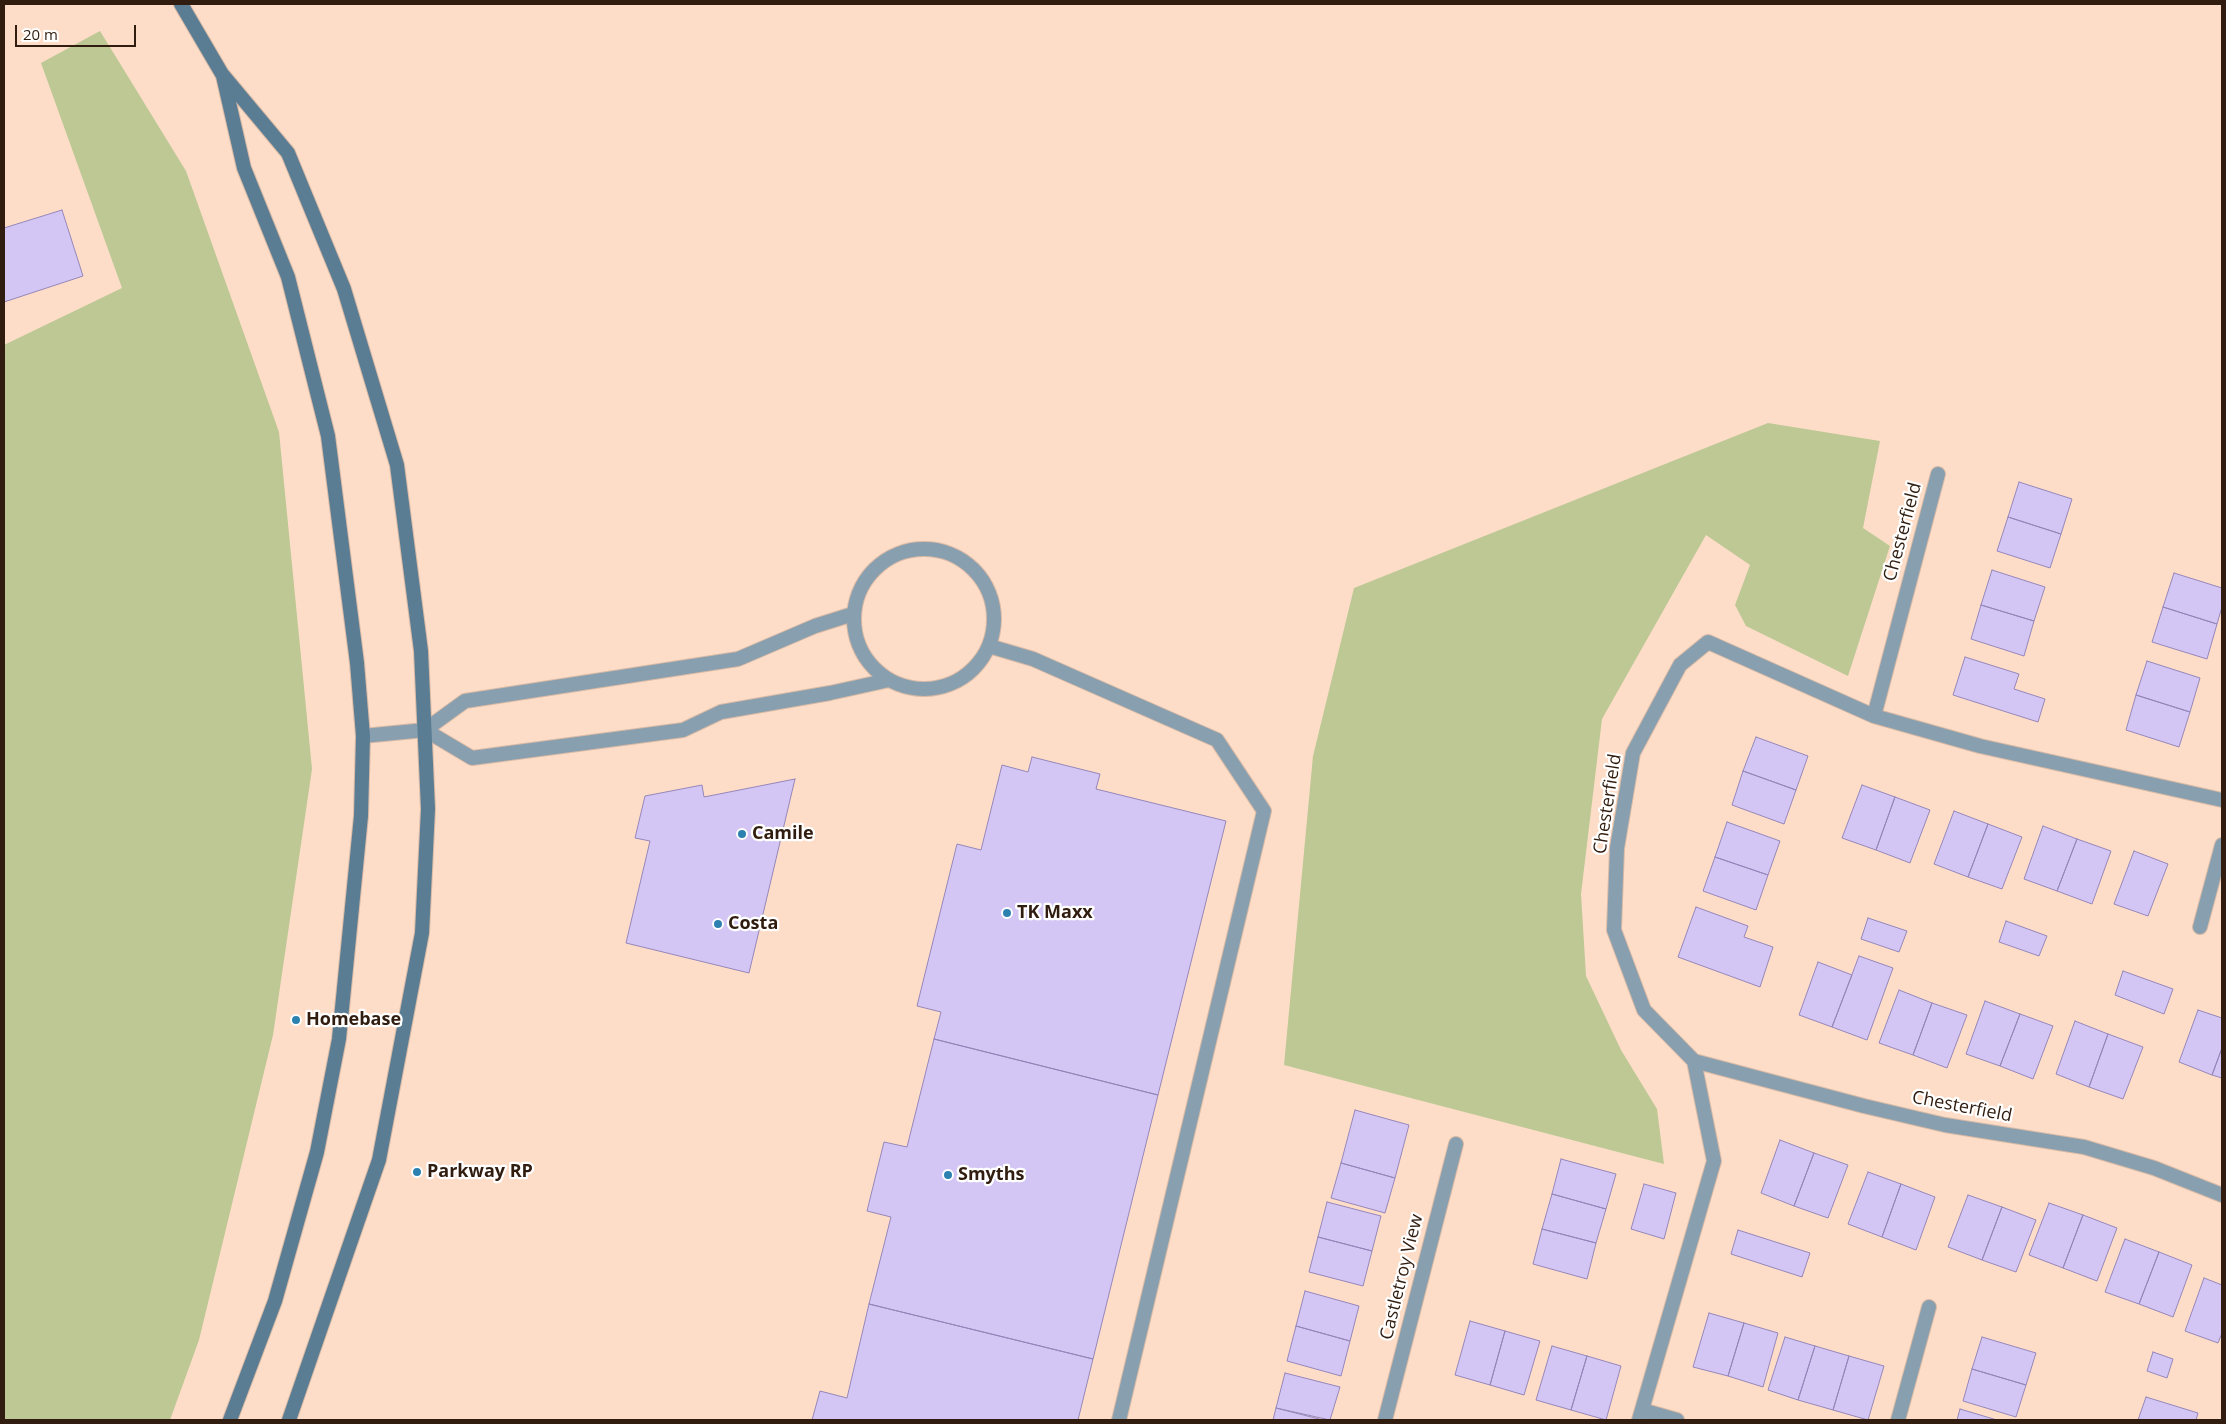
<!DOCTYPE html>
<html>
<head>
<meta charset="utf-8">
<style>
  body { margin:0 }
  #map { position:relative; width:2226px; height:1424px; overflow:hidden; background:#fdddc7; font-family:"Open Sans",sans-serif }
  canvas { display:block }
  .frame { position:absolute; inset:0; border:5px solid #301d0f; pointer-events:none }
  .scale { position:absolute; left:15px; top:25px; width:121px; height:22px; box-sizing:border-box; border:2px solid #301d0f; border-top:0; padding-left:6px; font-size:15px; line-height:18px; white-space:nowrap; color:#301d0f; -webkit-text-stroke:4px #fff; paint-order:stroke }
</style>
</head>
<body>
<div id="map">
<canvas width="2226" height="1424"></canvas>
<div class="frame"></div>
<div class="scale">20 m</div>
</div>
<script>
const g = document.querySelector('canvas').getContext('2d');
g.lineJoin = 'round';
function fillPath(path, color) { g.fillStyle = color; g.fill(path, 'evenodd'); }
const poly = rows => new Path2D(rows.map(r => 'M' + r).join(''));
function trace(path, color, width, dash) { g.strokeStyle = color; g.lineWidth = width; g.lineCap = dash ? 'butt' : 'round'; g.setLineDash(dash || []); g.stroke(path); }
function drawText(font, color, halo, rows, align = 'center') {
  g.font = font + ' "Open Sans",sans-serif'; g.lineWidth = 4.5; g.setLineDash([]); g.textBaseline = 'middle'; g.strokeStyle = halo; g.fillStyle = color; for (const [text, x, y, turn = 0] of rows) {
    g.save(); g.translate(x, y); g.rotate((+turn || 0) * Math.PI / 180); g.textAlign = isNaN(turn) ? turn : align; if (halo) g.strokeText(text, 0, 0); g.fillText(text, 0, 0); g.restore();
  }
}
fillPath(poly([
  [100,31,186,171,279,432,312,769,273,1035,199,1340,170,1420,4,1420,4,345,122,288,41,63],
  [1768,423,1880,441,1863,528,1890,546,1848,676,1746,626,1735,605,1750,565,1706,535,1602,719,1581,894,1586,976,1621,1050,1657,1109,1664,1164,1284,1065,1313,756,1354,588]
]), '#bdc895');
const building = poly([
  [62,210,83,276,4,302,4,228,62,210],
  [2019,482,2072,499,2061,534,2008,517,2019,482],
  [2008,517,2061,534,2050,568,1997,551,2008,517],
  [1992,570,2045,587,2034,621,1981,605,1992,570],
  [2174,573,2222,588,2222,607,2217,624,2163,607,2174,573],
  [1981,605,2034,621,2024,656,1971,639,1981,605],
  [2163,607,2217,624,2207,659,2152,642,2163,607],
  [1965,657,2019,674,2014,689,2045,699,2038,722,1953,695,1965,657],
  [2147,661,2200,678,2190,712,2136,695,2147,661],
  [2136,695,2190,712,2179,747,2126,730,2136,695],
  [1756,737,1808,756,1796,790,1743,771,1756,737],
  [1032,757,1100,774,1096,789,1226,821,1158,1095,934,1039,941,1012,917,1006,957,844,981,850,1002,765,1028,772,1032,757],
  [1743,771,1796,790,1784,824,1732,805,1743,771],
  [795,779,749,973,626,943,650,841,635,838,645,796,702,785,704,797,795,779],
  [1862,785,1895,797,1876,850,1842,838,1862,785],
  [1895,797,1930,810,1910,863,1876,850,1895,797],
  [1954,811,1988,824,1968,877,1934,864,1954,811],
  [1727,822,1780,841,1768,875,1715,857,1727,822],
  [1988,824,2022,837,2002,889,1968,877,1988,824],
  [2043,826,2077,839,2057,891,2024,879,2043,826],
  [2077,839,2111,851,2092,904,2057,891,2077,839],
  [2134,851,2168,864,2148,916,2114,904,2134,851],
  [1715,857,1768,875,1756,910,1703,891,1715,857],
  [1696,907,1748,926,1744,937,1773,947,1760,987,1678,957,1696,907],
  [1868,918,1907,931,1899,952,1861,939,1868,918],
  [2006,921,2047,936,2039,956,1999,942,2006,921],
  [1859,956,1893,968,1867,1040,1832,1027,1859,956],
  [1818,962,1852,975,1832,1027,1799,1015,1818,962],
  [2123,971,2173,989,2164,1014,2115,995,2123,971],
  [1899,990,1932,1003,1913,1055,1879,1043,1899,990],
  [1985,1001,2020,1014,2000,1066,1966,1054,1985,1001],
  [1932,1003,1967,1015,1947,1068,1913,1055,1932,1003],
  [2198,1010,2222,1018,2222,1048,2212,1075,2179,1062,2198,1010],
  [2020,1014,2053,1026,2033,1079,2000,1066,2020,1014],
  [2075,1021,2108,1034,2089,1087,2056,1074,2075,1021],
  [2108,1034,2143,1047,2123,1099,2089,1087,2108,1034],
  [934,1039,1158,1095,1093,1359,869,1304,891,1217,867,1211,884,1142,907,1147,934,1039],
  [2222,1048,2222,1078,2212,1075,2222,1048],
  [1355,1110,1409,1125,1395,1178,1341,1163,1355,1110],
  [1780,1140,1814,1153,1794,1206,1761,1193,1780,1140],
  [1814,1153,1848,1165,1828,1218,1794,1206,1814,1153],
  [1561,1159,1616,1174,1606,1209,1552,1194,1561,1159],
  [1341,1163,1395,1178,1385,1213,1331,1198,1341,1163],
  [1868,1172,1901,1184,1882,1237,1848,1224,1868,1172],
  [1644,1184,1676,1193,1664,1239,1631,1229,1644,1184],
  [1901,1184,1935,1197,1916,1250,1882,1237,1901,1184],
  [1552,1194,1606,1209,1596,1243,1542,1229,1552,1194],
  [1968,1195,2002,1207,1982,1260,1948,1247,1968,1195],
  [1327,1202,1381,1216,1372,1251,1318,1237,1327,1202],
  [2049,1203,2083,1215,2063,1268,2029,1255,2049,1203],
  [2002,1207,2036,1220,2016,1272,1982,1260,2002,1207],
  [2083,1215,2117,1228,2097,1281,2063,1268,2083,1215],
  [1542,1229,1596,1243,1587,1279,1533,1264,1542,1229],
  [1738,1230,1810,1253,1802,1277,1731,1254,1738,1230],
  [1318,1237,1372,1251,1363,1286,1309,1272,1318,1237],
  [2125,1239,2159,1252,2139,1304,2105,1292,2125,1239],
  [2159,1252,2192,1265,2173,1317,2139,1304,2159,1252],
  [2204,1278,2222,1285,2222,1333,2218,1343,2185,1331,2204,1278],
  [1305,1291,1359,1306,1350,1341,1296,1326,1305,1291],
  [869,1304,1093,1359,1078,1420,812,1420,820,1391,847,1398,869,1304],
  [1709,1313,1744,1323,1728,1376,1693,1367,1709,1313],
  [1470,1321,1505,1331,1490,1385,1455,1375,1470,1321],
  [1744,1323,1778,1333,1763,1387,1728,1376,1744,1323],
  [1296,1326,1350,1341,1341,1376,1287,1361,1296,1326],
  [1505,1331,1540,1341,1524,1395,1490,1385,1505,1331],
  [1785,1337,1815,1346,1798,1400,1768,1390,1785,1337],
  [1982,1337,2036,1353,2026,1385,1972,1369,1982,1337],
  [1552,1346,1587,1356,1571,1410,1536,1400,1552,1346],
  [1815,1346,1849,1356,1833,1410,1798,1400,1815,1346],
  [2153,1352,2173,1359,2167,1378,2147,1371,2153,1352],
  [1587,1356,1621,1366,1606,1420,1571,1410,1587,1356],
  [1849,1356,1884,1366,1868,1420,1833,1410,1849,1356],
  [1972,1369,2026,1385,2016,1417,1963,1401,1972,1369],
  [1285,1373,1340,1387,1330,1420,1276,1408,1285,1373],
  [2146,1397,2198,1413,2196,1420,2138,1420,2146,1397],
  [1276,1408,1323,1420,1273,1420,1276,1408],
  [1960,1409,1997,1420,1957,1420,1960,1409]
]);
fillPath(building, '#d3c6f4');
trace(building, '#9586ba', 1);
const service = poly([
  '854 619a70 70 0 1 1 140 0a70 70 0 1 1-140 0Z',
  [989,646,1033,659,1217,740,1264,811,1119,1420],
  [425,730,472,758,683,730,721,712,830,693,889,680],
  [363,736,425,730,465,701,738,659,815,626,853,614]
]);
const minor = poly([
  [1874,716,1938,474],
  [2200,927,2222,845],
  [1694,1061,1864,1106,1945,1125,2084,1147,2154,1168,2222,1195],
  [1642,1410,1677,1420],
  [1385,1420,1456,1144],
  [1639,1420,1714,1161,1694,1061,1644,1010,1614,930,1617,848,1633,753,1680,665,1708,642,1874,716,1980,746,2222,800],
  [1898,1420,1929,1307]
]);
const secondary = poly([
  [181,4,222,74,288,153,344,289,397,465,421,651,428,809,422,933,379,1160,289,1420],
  [223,76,244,168,288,277,328,436,357,663,363,736,361,816,339,1039,317,1152,275,1301,230,1420]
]);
trace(service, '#d8baa6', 16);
trace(minor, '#d8baa6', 16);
trace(secondary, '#d8baa6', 16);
trace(service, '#889faf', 14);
trace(minor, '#889faf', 14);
trace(secondary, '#5b7d94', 14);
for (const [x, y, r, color] of [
  [742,834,5,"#2c81b1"],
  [1007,913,5,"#2c81b1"],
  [718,924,5,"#2c81b1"],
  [296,1020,5,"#2c81b1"],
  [417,1172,5,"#2c81b1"],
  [948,1175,5,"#2c81b1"]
]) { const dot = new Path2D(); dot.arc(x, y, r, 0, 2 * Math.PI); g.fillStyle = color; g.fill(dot); trace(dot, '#fff', 2); }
drawText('18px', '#301d0f', '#fff', [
  ["Chesterfield",1903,532,-75],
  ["Chesterfield",1608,804,-81],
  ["Chesterfield",1962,1107,11],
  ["Castletroy View",1402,1277,-76]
]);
drawText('bold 18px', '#301d0f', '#fff', [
  ["Camile",752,834],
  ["TK Maxx",1017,913],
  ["Costa",728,924],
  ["Homebase",306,1020],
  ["Parkway RP",427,1172],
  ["Smyths",958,1175]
], 'left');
</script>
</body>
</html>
